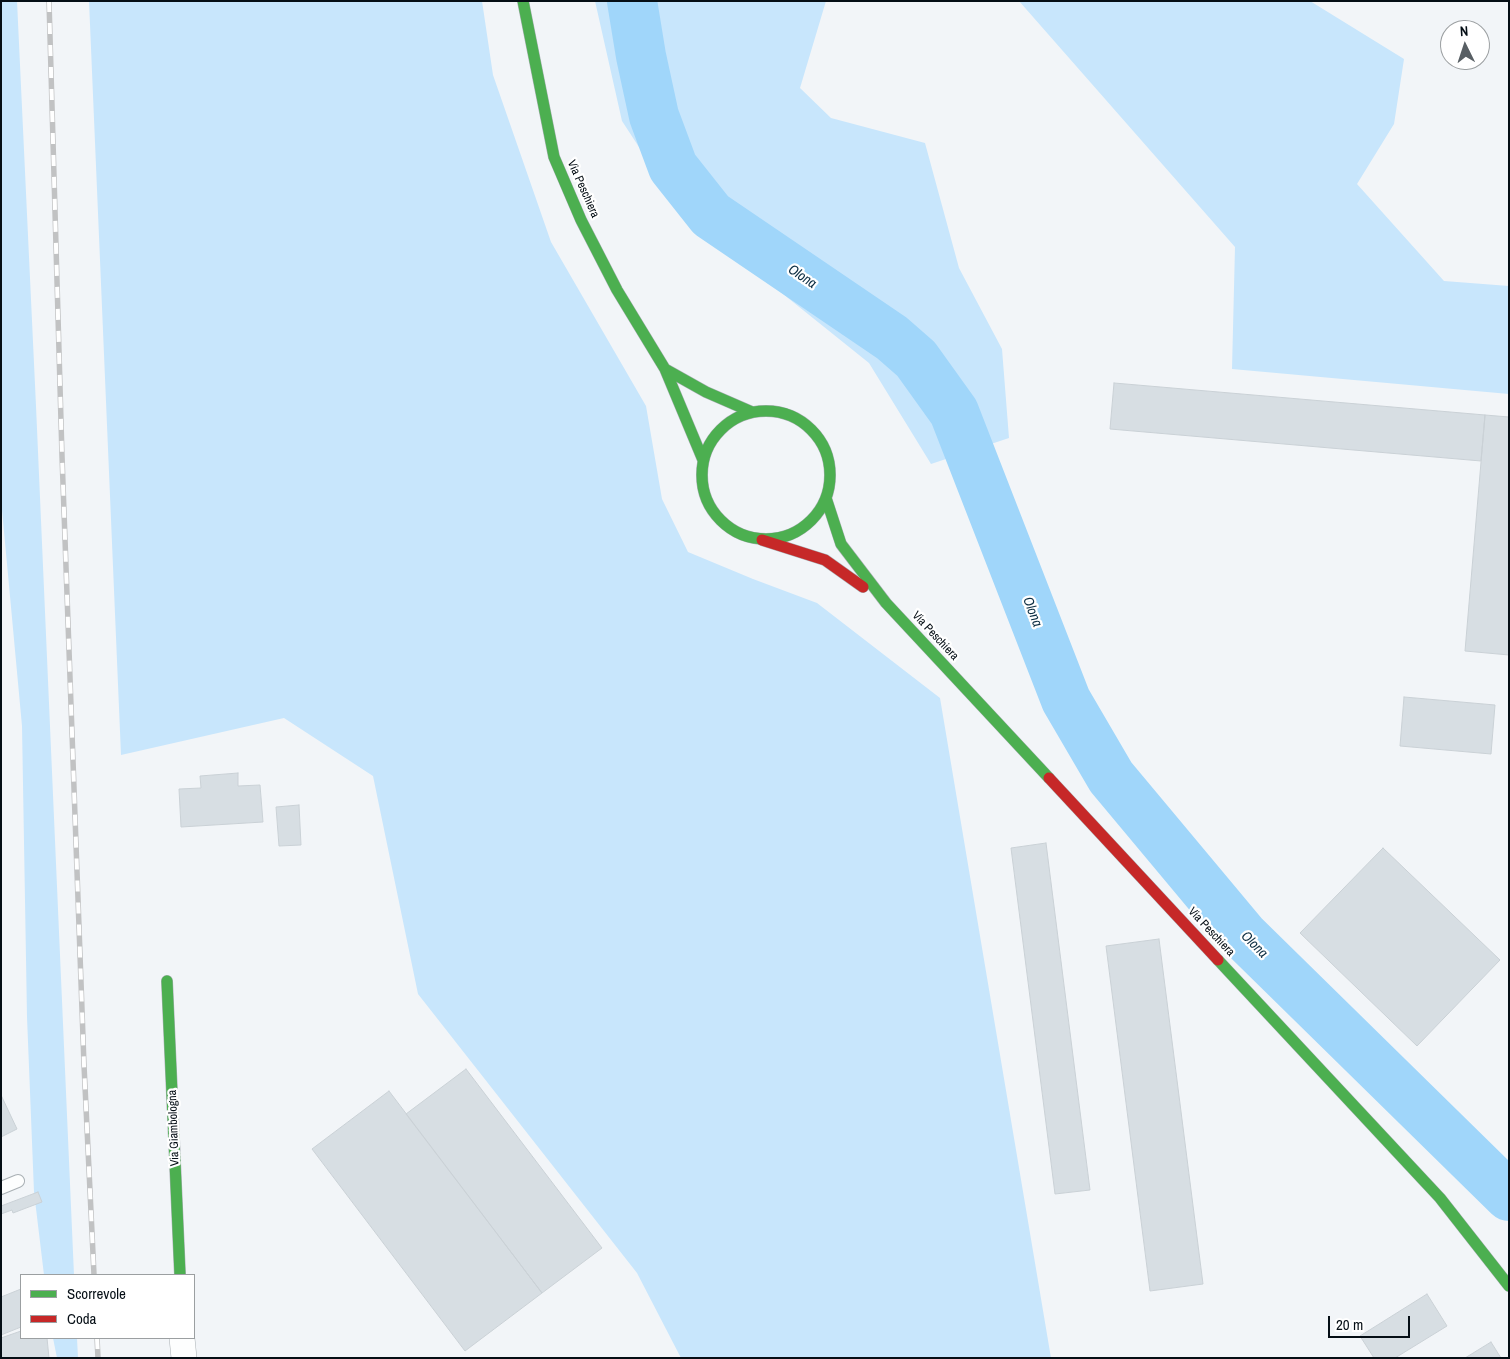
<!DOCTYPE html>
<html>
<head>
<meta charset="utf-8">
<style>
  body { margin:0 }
  #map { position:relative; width:1510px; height:1359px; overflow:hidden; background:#f2f5f8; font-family:"Archivo Narrow",sans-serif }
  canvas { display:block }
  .frame { position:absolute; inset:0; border:2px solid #050e15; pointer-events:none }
  .legend { position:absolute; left:20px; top:1274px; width:175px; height:65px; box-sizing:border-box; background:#fff; border:1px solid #9b9fa1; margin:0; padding:6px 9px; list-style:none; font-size:15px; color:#050e15 }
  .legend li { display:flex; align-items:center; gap:10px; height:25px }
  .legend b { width:25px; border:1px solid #9b9fa1 }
  .north { position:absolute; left:1440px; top:20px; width:50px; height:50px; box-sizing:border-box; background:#fff; border:1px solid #9b9fa1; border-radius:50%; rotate:356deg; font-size:14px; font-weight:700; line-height:20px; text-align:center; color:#050e15 }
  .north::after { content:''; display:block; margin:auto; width:18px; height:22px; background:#585f64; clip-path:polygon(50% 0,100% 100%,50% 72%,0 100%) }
  .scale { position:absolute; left:1328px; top:1316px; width:82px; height:22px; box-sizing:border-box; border:2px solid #050e15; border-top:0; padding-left:6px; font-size:15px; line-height:18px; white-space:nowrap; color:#050e15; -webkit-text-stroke:4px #fff; paint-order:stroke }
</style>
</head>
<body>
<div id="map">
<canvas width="1510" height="1359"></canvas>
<div class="frame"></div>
<ul class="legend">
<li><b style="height:6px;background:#4caf50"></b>Scorrevole</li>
<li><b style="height:6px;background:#c62828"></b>Coda</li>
</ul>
<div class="north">N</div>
<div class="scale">20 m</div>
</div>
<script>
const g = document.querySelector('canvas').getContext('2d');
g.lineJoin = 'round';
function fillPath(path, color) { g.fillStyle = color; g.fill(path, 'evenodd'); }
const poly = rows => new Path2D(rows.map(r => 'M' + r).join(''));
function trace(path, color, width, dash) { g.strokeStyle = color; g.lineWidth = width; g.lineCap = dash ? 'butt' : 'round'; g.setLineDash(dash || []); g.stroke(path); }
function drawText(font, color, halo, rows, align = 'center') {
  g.font = font + ' "Archivo Narrow",sans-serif'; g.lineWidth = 4.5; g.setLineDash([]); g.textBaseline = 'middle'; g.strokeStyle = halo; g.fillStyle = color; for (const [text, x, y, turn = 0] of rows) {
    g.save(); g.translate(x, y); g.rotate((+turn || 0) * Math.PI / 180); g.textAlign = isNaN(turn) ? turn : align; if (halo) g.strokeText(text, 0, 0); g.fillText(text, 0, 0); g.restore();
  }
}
fillPath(poly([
  [1,1,17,1,36,406,74,1275,44,1275,34,1192,27,1017,22,726,1,499],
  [89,1,482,1,493,75,551,242,646,406,662,499,688,552,753,579,817,603,940,698,1051,1358,681,1358,637,1273,418,994,373,776,284,718,121,755],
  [595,1,826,1,800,88,831,118,925,143,959,268,1002,349,1009,438,931,464,869,363,682,213,622,121],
  [1019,1,1310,1,1404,59,1394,124,1357,184,1444,281,1509,286,1509,394,1232,369,1235,247],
  [53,1338,77,1338,78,1358,57,1358]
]), '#c8e6fc');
trace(poly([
  [632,1,641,56,654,116,673,167,711,215,892,338,916,359,954,412,1066,700,1111,777,1243,935,1509,1196]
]), '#a0d6fa', 50);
const building = poly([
  [1114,383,1485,415,1481,461,1110,429,1114,383],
  [1485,415,1509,417,1509,655,1465,651,1485,415],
  [1404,697,1495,705,1491,754,1400,746,1404,697],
  [238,773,238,786,260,785,263,822,181,827,179,789,201,788,200,776,238,773],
  [299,805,301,845,279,846,276,807,299,805],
  [1046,843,1090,1190,1055,1194,1011,848,1046,843],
  [1383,848,1500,960,1417,1046,1300,933,1383,848],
  [1159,939,1203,1284,1150,1291,1106,946,1159,939],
  [466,1069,602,1248,542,1293,406,1114,466,1069],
  [389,1091,542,1293,465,1351,312,1149,389,1091],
  [1,1095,17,1129,1,1137,1,1095],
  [38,1192,42,1202,13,1213,12,1210,1,1214,1,1206,38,1192],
  [21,1289,21,1327,1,1335,1,1297,21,1289],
  [1427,1294,1447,1326,1395,1358,1374,1358,1360,1336,1427,1294],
  [21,1331,21,1338,47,1338,49,1358,1,1358,1,1338,21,1331],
  [1491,1342,1501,1358,1465,1358,1491,1342]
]);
fillPath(building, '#d7dee3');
trace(building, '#cad1d6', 1);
const lane = poly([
  [1,1188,18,1181]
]);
const street = poly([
  [182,1338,184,1358]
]);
const fast = poly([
  [523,1,554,157,581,220,617,290,665,369,703,460],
  [665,369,706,392,752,412],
  '702 475a64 64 0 1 1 128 0a64 64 0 1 1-128 0Z',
  [826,498,841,544,886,603,1049,778],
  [1218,960,1440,1198,1509,1286],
  [167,981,180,1275]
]);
const jam = poly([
  [762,540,825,560,863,587],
  [1049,778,1218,960]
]);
trace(lane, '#a9b0b4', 14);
trace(street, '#a9b0b4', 26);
trace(fast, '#a9b0b4', 12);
trace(jam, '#a9b0b4', 12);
trace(lane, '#fdfefe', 12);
trace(street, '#fdfefe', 25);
trace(fast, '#4caf50', 11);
trace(jam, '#c62828', 11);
const rail = poly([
  [49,1,62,456,84,1065,94,1275],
  [97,1338,98,1358]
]);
trace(rail, '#c1c2c3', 5.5);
trace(rail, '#fff', 4, [11]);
drawText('12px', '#050e15', '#fff', [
  ["Via Peschiera",583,189,66],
  ["Via Peschiera",935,636,47],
  ["Via Peschiera",1211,932,47],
  ["Via Giambologna",174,1128,-92]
]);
drawText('italic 14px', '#0c2e43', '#fff', [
  ["Olona",802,277,34],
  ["Olona",1032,612,69],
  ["Olona",1254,945,45]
]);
</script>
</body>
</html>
